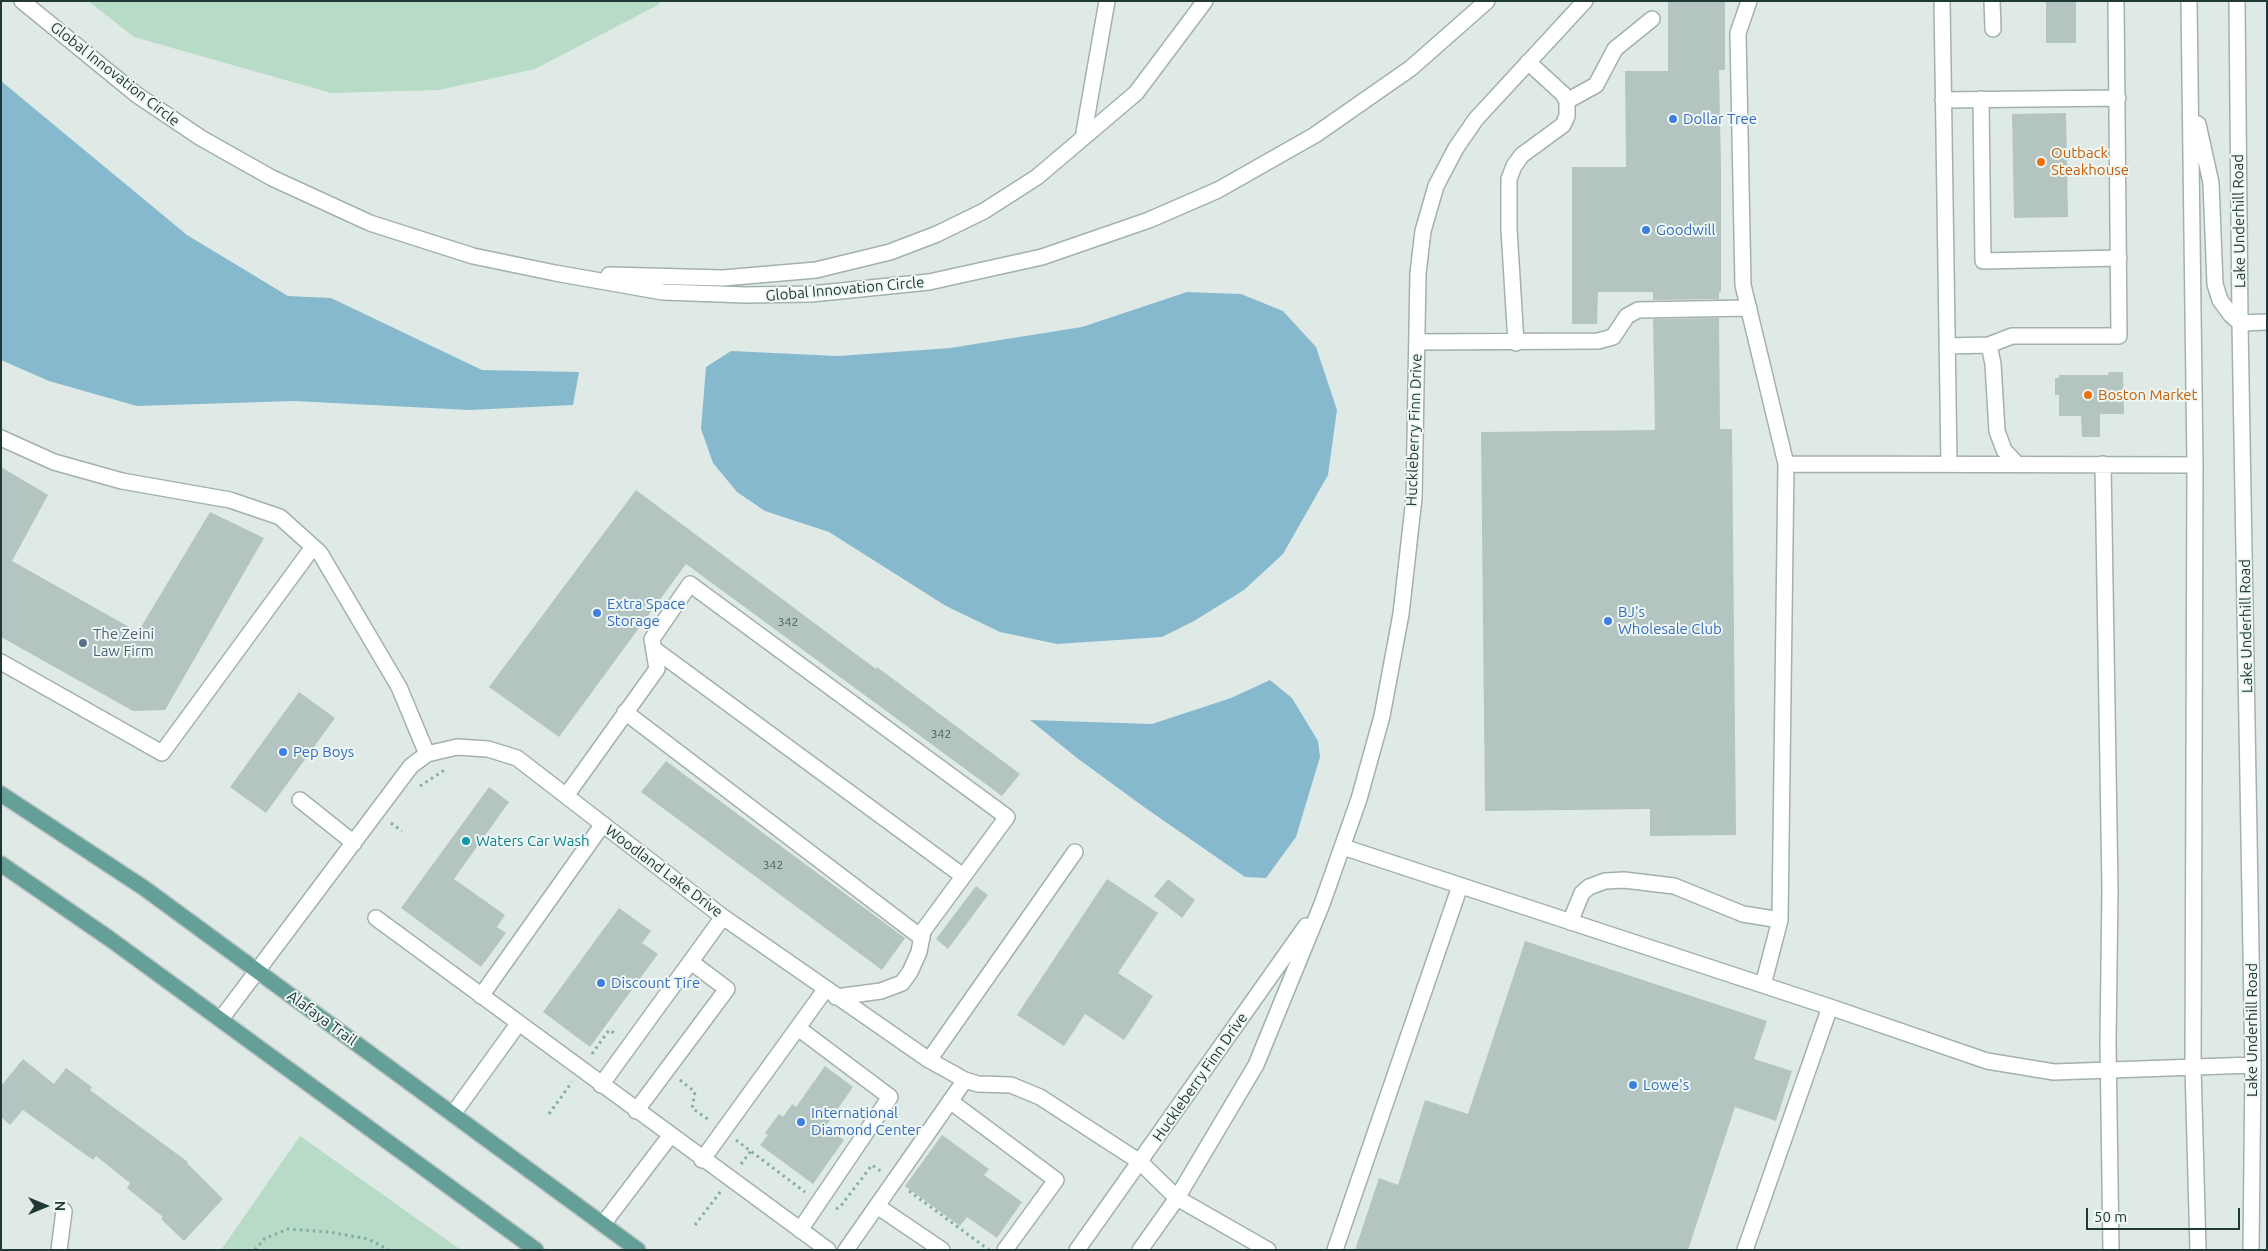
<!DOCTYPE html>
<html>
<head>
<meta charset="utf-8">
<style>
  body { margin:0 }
  #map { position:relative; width:2268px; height:1251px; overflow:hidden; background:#dfeae6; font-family:Ubuntu,sans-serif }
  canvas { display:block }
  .frame { position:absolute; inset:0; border:2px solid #203936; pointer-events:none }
  .north { position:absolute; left:20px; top:1181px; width:50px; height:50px; -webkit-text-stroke:4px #eff7f4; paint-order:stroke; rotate:90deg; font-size:14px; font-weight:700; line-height:20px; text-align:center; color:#203936 }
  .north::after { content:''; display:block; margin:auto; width:18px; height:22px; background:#203936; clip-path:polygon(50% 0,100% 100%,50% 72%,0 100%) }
  .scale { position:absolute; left:2086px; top:1208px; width:154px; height:22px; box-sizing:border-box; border:2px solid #203936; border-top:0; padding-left:6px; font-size:15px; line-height:18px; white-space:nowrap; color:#203936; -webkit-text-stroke:4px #eff7f4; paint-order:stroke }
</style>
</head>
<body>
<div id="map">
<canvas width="2268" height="1251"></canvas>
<div class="frame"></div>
<div class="north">N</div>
<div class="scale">50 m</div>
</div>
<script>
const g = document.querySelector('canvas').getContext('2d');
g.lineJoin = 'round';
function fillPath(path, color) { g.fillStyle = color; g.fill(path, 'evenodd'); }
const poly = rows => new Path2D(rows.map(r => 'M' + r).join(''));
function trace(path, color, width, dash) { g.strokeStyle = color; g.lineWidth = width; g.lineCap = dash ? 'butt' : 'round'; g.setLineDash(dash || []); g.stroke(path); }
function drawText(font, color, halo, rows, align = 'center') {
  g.font = font + ' Ubuntu,sans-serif'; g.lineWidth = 4; g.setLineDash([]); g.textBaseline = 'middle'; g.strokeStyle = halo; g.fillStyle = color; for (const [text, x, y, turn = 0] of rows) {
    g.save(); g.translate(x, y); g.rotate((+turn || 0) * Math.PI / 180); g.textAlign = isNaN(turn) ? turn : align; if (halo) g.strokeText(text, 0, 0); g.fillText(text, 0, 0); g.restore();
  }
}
fillPath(poly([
  [88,1,662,1,658,5,535,69,439,90,331,93,134,37],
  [300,1136,461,1250,221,1250]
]), '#b7dbc6');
fillPath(poly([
  [1,81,187,235,288,296,331,298,482,370,579,372,573,405,469,410,294,401,137,406,49,381,1,360],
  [1187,292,1241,294,1283,311,1316,347,1337,410,1328,475,1283,554,1244,590,1194,621,1162,637,1057,644,1000,632,946,606,829,532,765,511,737,492,713,463,701,429,706,367,731,351,838,356,950,348,1082,327],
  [1270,680,1292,698,1318,741,1320,757,1296,837,1266,878,1245,877,1144,807,1077,758,1030,720,1152,724,1231,698]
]), '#87b9ce');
fillPath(poly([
  [1668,1,1725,1,1725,70,1719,70,1721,167,1721,292,1719,292,1719,299,1653,300,1653,292,1598,292,1597,324,1572,324,1572,167,1626,167,1625,71,1668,71],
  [2046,1,2076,1,2076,43,2046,43],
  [2066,113,2068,217,2014,218,2012,114],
  [1719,318,1720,429,1732,429,1736,835,1650,836,1650,809,1485,811,1481,432,1655,430,1653,319],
  [2109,372,2123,372,2124,414,2100,414,2100,437,2082,437,2081,416,2059,416,2059,395,2055,395,2055,378,2059,378,2059,375,2108,375],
  [1,467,48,495,12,561,138,632,210,512,264,538,165,710,133,711,1,637],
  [636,490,876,669,877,667,1020,774,1002,796,686,564,559,737,489,687],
  [299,692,335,718,266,813,230,787],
  [666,761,905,938,882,970,641,792],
  [489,787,509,802,454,879,505,915,497,927,506,933,481,967,401,908],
  [1107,879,1158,913,1118,973,1153,996,1124,1040,1085,1014,1064,1046,1017,1015],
  [1168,879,1195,900,1182,918,1154,896],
  [976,886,988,895,948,949,936,939],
  [619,908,651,931,642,943,658,954,590,1047,543,1012],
  [1525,941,1767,1021,1754,1059,1792,1071,1776,1121,1735,1107,1688,1250,1355,1250,1379,1178,1398,1185,1425,1100,1468,1114],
  [23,1059,54,1084,66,1068,92,1087,90,1090,188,1162,187,1163,223,1199,184,1241,161,1219,163,1217,127,1188,130,1183,96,1156,93,1160,23,1110,10,1125,1,1117,1,1086],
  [825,1066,853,1087,825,1127,844,1140,813,1184,760,1145,768,1135,765,1133,779,1114,783,1117,792,1104,796,1107],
  [942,1135,989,1169,984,1175,1022,1202,997,1238,967,1217,960,1226,905,1186]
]), '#b4c4c0');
const minor = poly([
  [22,1,137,95,201,138,272,178,370,223,473,256,555,273,663,292,746,295,811,294,929,282,1042,257,1149,220,1218,190,1315,135,1411,68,1487,1],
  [1749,1,1738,33,1743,285,1786,464,1780,920,1763,985],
  [1942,1,1949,464],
  [1992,1,1993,29],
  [2189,1,2195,465,2193,1067,2198,1250],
  [2237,1,2240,323,2253,1065,2251,1250],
  [1981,99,1983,261,2119,258],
  [1943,100,2118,98],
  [1567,101,1596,85,1615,49,1652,19],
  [2198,124,2211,183,2215,284,2220,300,2231,315,2240,323,2267,322],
  [1083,138,1107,1],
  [609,275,723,278,816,270,890,252,937,234,984,211,1037,177,1136,93,1205,1],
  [1417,342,1598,341,1613,337,1627,316,1638,310,1749,308],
  [1516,343,1509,229,1509,179,1514,166,1522,155,1563,125,1567,116,1567,101,1563,94,1528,62],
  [1989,345,1993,364,1997,431,2004,450,2017,464],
  [1947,346,1989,345,2012,336,2119,336,2116,1],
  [1,438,54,462,122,481,230,500,280,517,320,553,399,687,427,754],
  [1786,464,2195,465],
  [2103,464,2110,889,2108,1042,2111,1250],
  [654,649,963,876],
  [1,662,162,753,313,547],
  [625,712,922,938],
  [566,796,657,669,652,639,690,584,1007,817,923,931,919,952,910,972,902,983,881,991,836,997],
  [300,800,354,843],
  [1343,847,1830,1007,1987,1061,2054,1072,2253,1065],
  [376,918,828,1250],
  [1570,922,1582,893,1589,887,1605,881,1624,880,1674,886,1743,914,1780,920],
  [481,996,603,824],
  [221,1019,411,766,427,754,457,747,488,749,517,758,723,917,929,1060,965,1080,978,1084,1011,1085,1040,1097,1140,1162,1177,1198,1268,1250],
  [798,1028,890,1097,800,1230],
  [929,1060,1075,852],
  [601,1085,723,917],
  [950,1101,1056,1180,1005,1250],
  [636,1111,727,989,691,962],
  [453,1114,518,1024],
  [702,1160,825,990],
  [877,1206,942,1250],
  [603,1224,670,1136],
  [59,1250,64,1211],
  [846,1250,965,1080],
  [1077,1250,1306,926],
  [1140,1250,1177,1198,1256,1065,1322,904,1359,799,1382,716,1401,614,1414,498,1418,273,1423,231,1436,186,1456,148,1476,119,1585,1],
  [1335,1250,1460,886],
  [1745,1250,1830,1007]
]);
const major = poly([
  [1,794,144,888,638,1250],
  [1,864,110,939,536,1250]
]);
trace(minor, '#a2b1ae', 18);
trace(major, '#bcc4c3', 18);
trace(poly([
  [420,786,446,769],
  [391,823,402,831],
  [592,1054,609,1030,616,1034],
  [680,1080,695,1092,692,1108,709,1120],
  [549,1114,572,1082],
  [736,1140,805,1192],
  [741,1164,751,1151],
  [909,1191,989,1250],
  [836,1209,840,1207,872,1165,882,1172],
  [695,1225,721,1191],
  [255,1250,264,1239,288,1229,329,1232,368,1239,389,1250]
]), '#80ada5', 3, [2.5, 4]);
trace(minor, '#fff', 15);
trace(major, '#649f98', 15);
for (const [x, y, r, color] of [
  [1673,119,5,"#3f7fe0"],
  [2041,162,5,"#e8710a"],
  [1646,230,5,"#3f7fe0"],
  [2088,395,5,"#e8710a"],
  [597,613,5,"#3f7fe0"],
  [1608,621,5,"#3f7fe0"],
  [83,643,5,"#5c6f8a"],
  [283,752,5,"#3f7fe0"],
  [466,841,5,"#0f9aa8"],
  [601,983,5,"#3f7fe0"],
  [1633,1085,5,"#3f7fe0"],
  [801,1122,5,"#3f7fe0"]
]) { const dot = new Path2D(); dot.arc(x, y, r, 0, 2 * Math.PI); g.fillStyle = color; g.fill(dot); trace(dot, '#eff7f4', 2); }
drawText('12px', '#455c58', null, [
  ["342",788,622],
  ["342",941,734],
  ["342",773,865]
]);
drawText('15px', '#203936', '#eff7f4', [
  ["Global Innovation Circle",115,74,38],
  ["Lake Underhill Road",2239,221,-91],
  ["Global Innovation Circle",845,289,-5],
  ["Huckleberry Finn Drive",1414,430,-88],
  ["Lake Underhill Road",2246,626,-91],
  ["Woodland Lake Drive",664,871,37],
  ["Alafaya Trail",322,1018,36],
  ["Lake Underhill Road",2252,1030,-90],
  ["Huckleberry Finn Drive",1200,1077,-55]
]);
drawText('15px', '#366cbe', '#eff7f4', [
  ["Dollar Tree",1683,119],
  ["Goodwill",1656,230],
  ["Extra Space",607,604],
  ["Storage",607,621],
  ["BJ's",1618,612],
  ["Wholesale Club",1618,629],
  ["Pep Boys",293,752],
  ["Discount Tire",611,983],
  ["Lowe's",1643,1085],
  ["International",811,1113],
  ["Diamond Center",811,1130]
], 'left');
drawText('15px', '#c56008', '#eff7f4', [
  ["Outback",2051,153],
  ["Steakhouse",2051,170],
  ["Boston Market",2098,395]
], 'left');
drawText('15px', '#4e5e75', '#eff7f4', [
  ["The Zeini",93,634],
  ["Law Firm",93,651]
], 'left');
drawText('15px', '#0d838f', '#eff7f4', [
  ["Waters Car Wash",476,841]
], 'left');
</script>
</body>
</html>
